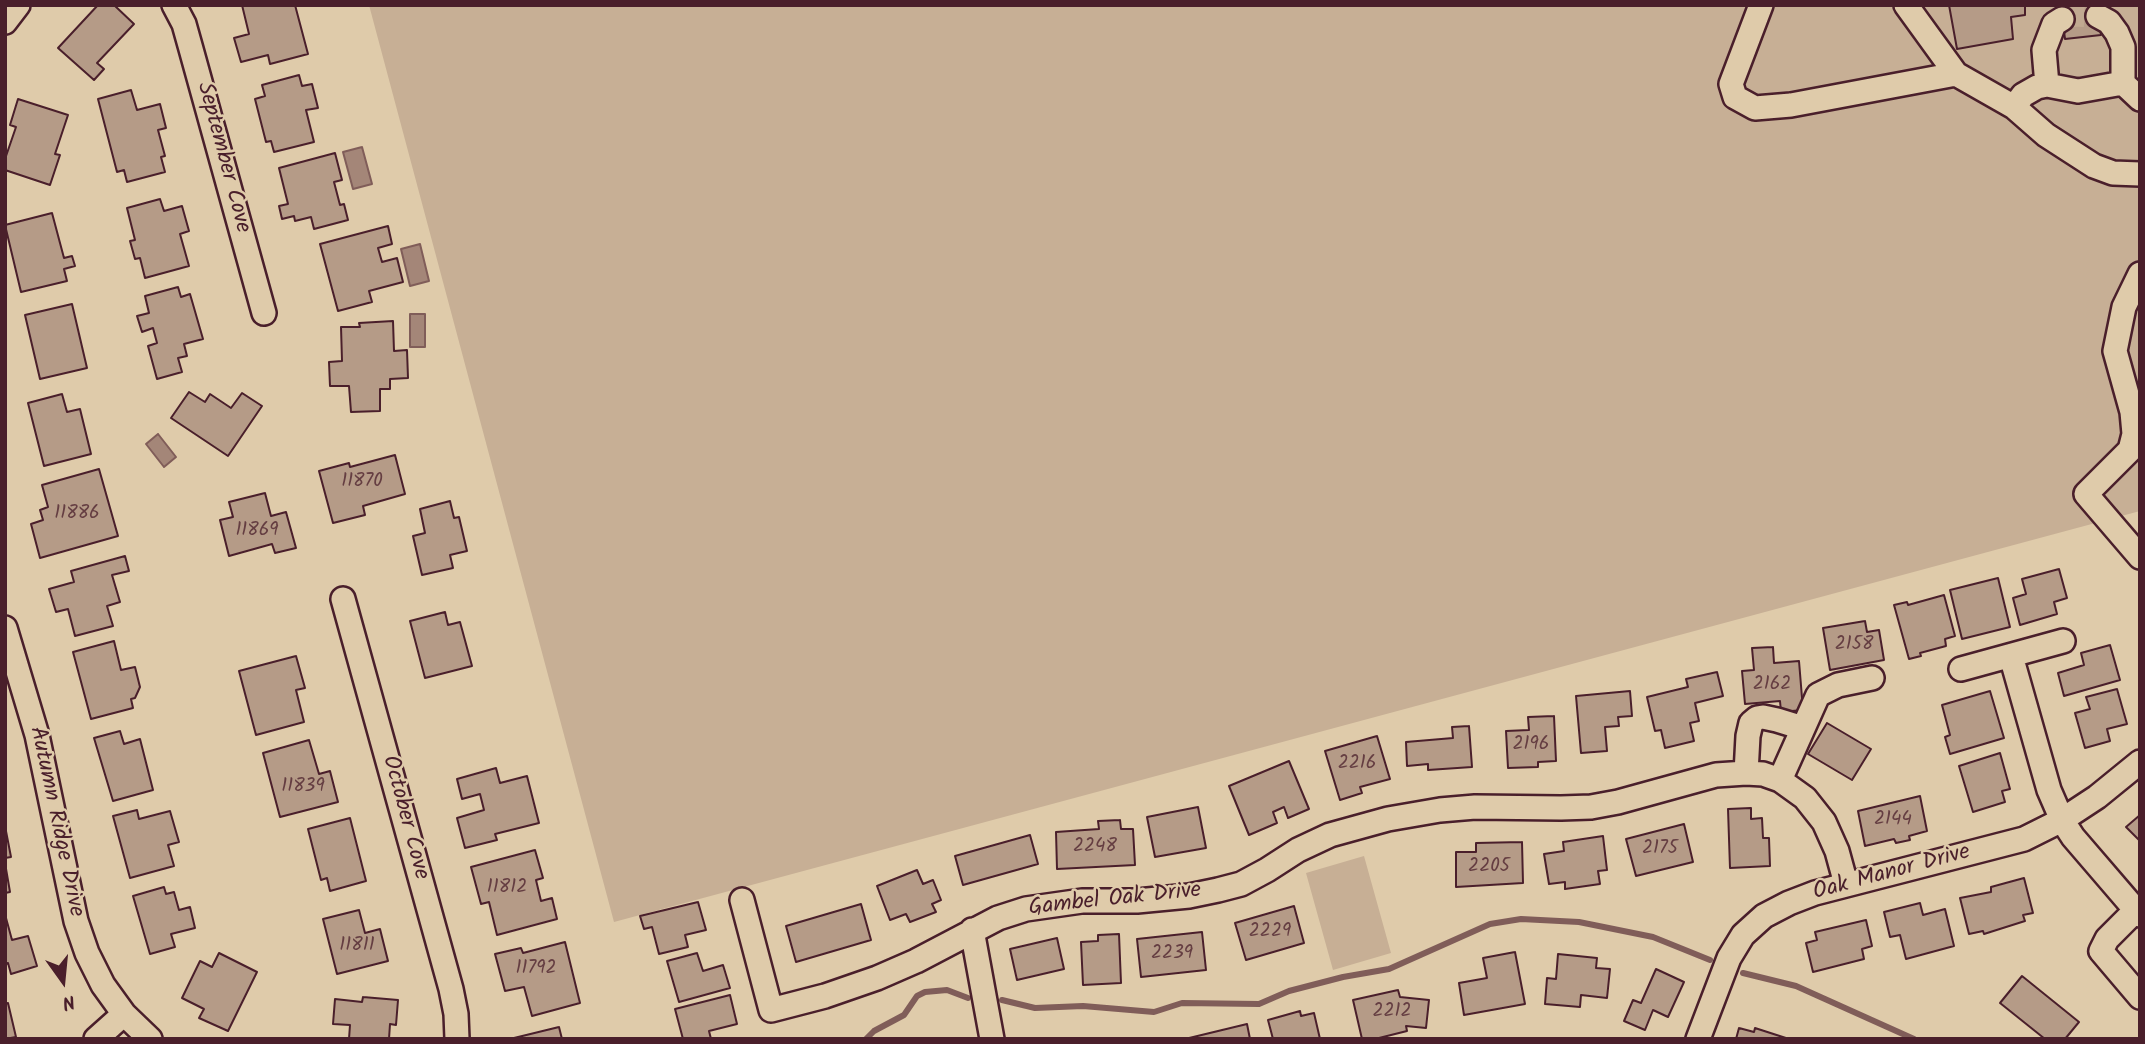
<!DOCTYPE html>
<html>
<head>
<meta charset="utf-8">
<style>
  body { margin:0 }
  #map { position:relative; width:2145px; height:1044px; overflow:hidden; background:#dfcbaa; font-family:Kalam,sans-serif }
  canvas { display:block }
  .frame { position:absolute; inset:0; border:7px solid #4a1f2b; pointer-events:none }
  .north { position:absolute; left:28px; top:946px; width:70px; height:70px; -webkit-text-stroke:5px #dfcbaa; paint-order:stroke; rotate:165deg; font-size:19px; font-weight:700; line-height:28px; text-align:center; color:#4a1f2b }
  .north::after { content:''; display:block; margin:auto; width:24px; height:32px; background:#4a1f2b; clip-path:polygon(50% 0,100% 100%,50% 72%,0 100%) }
</style>
</head>
<body>
<div id="map">
<canvas width="2145" height="1044"></canvas>
<div class="frame"></div>
<div class="north">N</div>
</div>
<script>
const g = document.querySelector('canvas').getContext('2d');
g.lineJoin = 'round';
function fillPath(path, color) { g.fillStyle = color; g.fill(path, 'evenodd'); }
const poly = rows => new Path2D(rows.map(r => 'M' + r).join(''));
function trace(path, color, width, dash) { g.strokeStyle = color; g.lineWidth = width; g.lineCap = dash ? 'butt' : 'round'; g.setLineDash(dash || []); g.stroke(path); }
function drawText(font, color, halo, rows, align = 'center') {
  g.font = font + ' Kalam,sans-serif'; g.lineWidth = 5; g.setLineDash([]); g.textBaseline = 'middle'; g.strokeStyle = halo; g.fillStyle = color; for (const [text, x, y, turn = 0] of rows) {
    g.save(); g.translate(x, y); g.rotate((+turn || 0) * Math.PI / 180); g.textAlign = isNaN(turn) ? turn : align; if (halo) g.strokeText(text, 0, 0); g.fillText(text, 0, 0); g.restore();
  }
}
fillPath(poly([
  [369,5,2140,5,2140,511,614,922],
  [1364,856,1391,953,1333,970,1306,873]
]), '#c7af95');
const water = poly([
  [362,147,372,184,353,189,343,152,362,147],
  [420,244,429,281,410,286,401,249,420,244],
  [410,314,425,314,425,347,410,347,410,314],
  [158,434,176,457,164,467,146,444,158,434]
]);
fillPath(water, '#a48678');
trace(water, '#805d59', 2);
trace(poly([
  [1743,973,1796,986,1914,1039],
  [1002,1000,1035,1008,1083,1006,1154,1012,1182,1003,1259,1004,1289,991,1343,977,1389,969,1490,924,1521,919,1579,922,1653,937,1710,960],
  [866,1039,874,1031,904,1015,917,996,925,992,947,990,968,998]
]), '#805d59', 6);
const building = poly([
  [98,5,114,5,134,24,97,63,104,69,94,80,58,48,98,5],
  [242,5,295,5,308,54,270,64,268,55,241,62,234,38,249,34,242,5],
  [1949,5,2025,5,2025,15,2011,17,2013,39,1957,49,1949,5],
  [2061,5,2097,5,2101,35,2065,39,2061,5],
  [299,75,302,86,312,84,318,108,306,110,314,142,274,152,271,141,266,142,255,99,265,96,262,85,299,75],
  [131,90,137,110,160,104,166,128,158,130,165,156,161,157,165,172,127,182,124,170,117,172,98,99,131,90],
  [18,99,68,115,55,154,60,155,50,185,5,170,5,159,16,127,10,125,18,99],
  [335,153,342,180,334,182,340,205,344,204,348,220,314,229,311,217,295,221,294,216,282,219,279,206,288,204,279,168,335,153],
  [160,199,164,211,182,206,189,231,180,234,189,266,145,278,140,258,135,259,130,241,135,240,127,208,160,199],
  [52,213,64,258,72,256,75,266,64,269,67,281,21,292,5,225,52,213],
  [388,226,392,244,378,248,382,262,397,258,403,282,369,291,372,302,338,311,320,244,388,226],
  [178,287,181,297,190,294,203,339,184,344,187,356,178,358,182,372,157,379,148,346,157,343,153,328,142,332,137,316,149,313,145,296,178,287],
  [72,304,87,368,40,379,25,315,72,304],
  [393,321,394,351,407,350,408,378,390,379,390,389,380,389,380,411,351,412,349,386,330,386,329,362,342,361,341,327,360,327,359,323,393,321],
  [189,392,205,402,210,394,231,408,242,393,262,406,228,456,171,418,189,392],
  [62,394,67,412,80,409,91,454,44,466,28,403,62,394],
  [395,455,405,494,363,506,365,515,333,523,319,471,349,463,350,467,395,455],
  [99,469,118,536,40,558,31,524,43,520,40,510,48,507,42,485,99,469],
  [265,493,271,516,286,512,296,548,275,553,272,544,229,556,220,520,233,517,229,502,265,493],
  [450,501,454,518,459,517,467,551,450,555,453,568,422,575,413,536,425,533,420,509,450,501],
  [125,556,129,571,112,575,120,602,107,606,113,626,75,636,68,609,56,612,49,589,74,582,71,571,125,556],
  [2059,569,2067,598,2054,602,2057,614,2020,625,2013,598,2026,594,2022,579,2059,569],
  [1998,578,2010,627,1962,639,1950,590,1998,578],
  [1944,595,1955,636,1945,639,1946,646,1920,653,1921,656,1909,659,1894,605,1907,602,1908,605,1944,595],
  [445,612,448,625,460,622,472,666,425,678,410,621,445,612],
  [1865,621,1867,632,1879,630,1884,660,1830,670,1823,628,1865,621],
  [114,641,121,670,135,667,140,687,135,698,131,699,133,708,91,719,73,652,114,641],
  [2110,645,2120,680,2064,696,2058,673,2084,665,2081,653,2110,645],
  [1773,647,1774,663,1799,661,1803,710,1781,712,1780,701,1745,704,1742,671,1754,670,1752,648,1773,647],
  [296,656,305,688,296,690,304,722,256,735,239,671,296,656],
  [1717,672,1723,696,1695,703,1699,721,1690,723,1694,741,1665,748,1661,730,1655,731,1647,697,1688,687,1686,679,1717,672],
  [2117,689,2127,724,2107,729,2110,741,2085,748,2075,713,2090,709,2086,697,2117,689],
  [1630,691,1632,716,1618,717,1619,726,1605,727,1607,751,1581,753,1576,696,1630,691],
  [1990,691,2004,738,1950,754,1945,737,1950,735,1942,705,1990,691],
  [1554,716,1556,761,1538,762,1538,767,1508,768,1506,731,1529,730,1528,717,1554,716],
  [1827,723,1871,749,1852,780,1808,754,1827,723],
  [1469,726,1472,767,1428,770,1428,764,1407,766,1406,742,1453,738,1452,727,1469,726],
  [120,731,124,744,140,739,153,790,113,801,94,738,120,731],
  [1377,736,1390,779,1360,787,1362,793,1340,800,1325,751,1377,736],
  [309,740,319,774,330,771,338,802,280,817,263,753,309,740],
  [2000,753,2010,789,2002,791,2005,802,1973,812,1959,766,2000,753],
  [1289,761,1309,809,1288,818,1284,807,1273,812,1277,823,1249,835,1229,786,1289,761],
  [496,768,500,783,527,776,539,823,495,834,497,840,465,848,457,818,484,810,480,794,462,799,457,779,496,768],
  [1920,796,1927,831,1909,836,1910,840,1896,843,1894,839,1865,846,1858,811,1920,796],
  [1198,807,1206,848,1155,857,1147,817,1198,807],
  [1751,808,1751,819,1762,818,1763,838,1769,838,1770,866,1730,868,1728,809,1751,808],
  [137,810,139,819,170,811,179,842,168,845,174,866,130,878,113,816,137,810],
  [2140,815,2140,841,2126,827,2140,815],
  [350,818,366,881,330,891,327,878,321,880,308,829,350,818],
  [1120,820,1121,829,1133,829,1135,865,1057,869,1056,832,1099,829,1098,821,1120,820],
  [1684,824,1693,862,1636,876,1626,839,1684,824],
  [5,826,11,857,5,858,5,826],
  [1030,835,1038,864,963,885,955,856,1030,835],
  [1603,836,1607,870,1598,871,1600,884,1565,889,1565,882,1549,884,1544,854,1564,851,1563,842,1603,836],
  [1522,842,1523,883,1456,887,1456,852,1476,852,1476,843,1522,842],
  [535,850,543,878,536,880,541,901,552,898,557,919,497,935,489,902,481,904,471,867,535,850],
  [5,863,10,892,5,893,5,863],
  [917,870,923,884,933,880,941,900,932,904,936,912,910,922,906,914,890,920,877,886,917,870],
  [2024,878,2033,913,2023,915,2025,921,1984,934,1983,931,1969,934,1960,898,1991,892,1991,887,2024,878],
  [164,887,166,894,174,892,179,910,190,907,195,928,171,934,175,947,150,954,133,896,164,887],
  [698,902,706,930,685,935,688,947,659,954,652,927,644,929,640,916,698,902],
  [1920,903,1923,915,1945,909,1954,946,1906,959,1900,935,1890,937,1884,912,1920,903],
  [861,904,871,940,796,962,786,926,861,904],
  [1294,906,1304,943,1246,960,1235,923,1294,906],
  [359,910,365,933,380,929,388,961,337,974,323,919,359,910],
  [6,918,12,940,28,936,37,966,11,974,8,963,5,964,6,918],
  [1866,920,1872,946,1862,949,1864,959,1813,972,1806,943,1817,940,1815,932,1866,920],
  [1202,932,1206,970,1141,977,1137,939,1202,932],
  [1119,934,1121,983,1083,985,1081,942,1098,941,1098,935,1119,934],
  [1057,938,1064,969,1017,980,1010,949,1057,938],
  [565,942,580,1003,532,1016,524,987,505,991,495,954,521,948,523,953,565,942],
  [1515,952,1525,1004,1464,1015,1459,983,1487,978,1483,958,1515,952],
  [219,953,257,972,228,1031,199,1018,204,1009,182,998,200,961,212,967,219,953],
  [697,953,703,971,723,965,730,988,679,1002,667,961,697,953],
  [1558,954,1597,958,1596,968,1610,969,1607,998,1581,995,1580,1007,1545,1004,1547,978,1556,979,1558,954],
  [1656,969,1684,982,1668,1017,1653,1010,1645,1030,1624,1021,1633,1000,1641,1003,1656,969],
  [2022,976,2079,1022,2065,1039,2045,1039,2000,1003,2022,976],
  [1398,990,1400,997,1429,1000,1426,1028,1406,1026,1407,1031,1375,1039,1362,1039,1353,1000,1398,990],
  [730,995,737,1024,709,1031,711,1039,683,1039,675,1009,730,995],
  [363,997,398,1000,396,1025,390,1024,389,1039,349,1039,350,1025,333,1024,335,999,362,1002,363,997],
  [8,1003,16,1037,5,1039,5,1004,8,1003],
  [1300,1011,1301,1016,1314,1013,1320,1039,1273,1039,1268,1020,1300,1011],
  [1247,1024,1250,1039,1185,1039,1247,1024],
  [559,1027,562,1039,515,1039,514,1038,559,1027],
  [1739,1028,1754,1032,1755,1028,1789,1039,1736,1039,1739,1028]
]);
fillPath(building, '#b59b87');
trace(building, '#4a1f2b', 2);
trace(poly([
  [2062,19,2073,15,2098,16]
]), '#c1a991', 23, [23, 11]);
const minor = poly([
  [174,5,184,24,191,49,264,313],
  [1761,5,1731,84,1735,97,1755,108,1791,105,1956,74],
  [1906,5,1956,74,2014,107,2046,135,2094,166,2113,173,2140,174],
  [2098,16,2109,22,2117,33,2123,47,2123,83],
  [5,22,18,5],
  [2047,85,2044,50,2054,24,2062,19],
  [2014,107,2023,95,2037,87,2047,85,2078,91,2123,83,2140,99],
  [2140,274,2124,307,2115,351,2132,412,2134,434,2130,450,2086,494,2140,557],
  [343,599,451,989,456,1014,457,1039],
  [5,628,37,735,76,921,87,953,103,985,124,1014,150,1039],
  [2011,656,2049,790,2062,820,2073,837,2140,915],
  [1961,669,2063,641],
  [1746,773,1748,736,1751,723,1757,718,1763,717,1777,720,1803,728],
  [1780,780,1818,695,1838,685,1872,678],
  [742,900,771,1010,825,996,877,978,916,961,998,918,1026,909,1082,901,1137,901,1189,896,1218,890,1241,884,1267,870,1298,850,1330,835,1388,819,1440,810,1475,807,1561,808,1591,807,1618,802,1716,775,1746,773,1763,774,1780,780,1805,798,1824,822,1837,851,1846,884],
  [2136,910,2107,939,2101,951,2140,997],
  [972,930,992,1039],
  [96,1039,124,1014],
  [1698,1039,1729,958,1743,935,1764,916,1789,903,1815,893,2024,839,2062,820,2097,797,2140,762]
]);
trace(minor, '#4a1f2b', 28);
trace(minor, '#dfcbaa', 23);
drawText('19px', '#653e42', null, [
  ["11870",362,483],
  ["11886",77,515],
  ["11869",257,532],
  ["2158",1854,646],
  ["2162",1772,686],
  ["2196",1531,746],
  ["2216",1357,765],
  ["11839",303,788],
  ["2144",1893,821],
  ["2248",1095,848],
  ["2175",1660,850],
  ["2205",1489,868],
  ["11812",507,889],
  ["2229",1270,933],
  ["11811",357,947],
  ["2239",1172,955],
  ["11792",536,970],
  ["2212",1392,1013]
]);
drawText('23px', '#4a1f2b', '#dfcbaa', [
  ["September Cove",222,158,75],
  ["October Cove",404,818,75],
  ["Autumn Ridge Drive",55,822,78],
  ["Oak Manor Drive",1892,874,-15],
  ["Gambel Oak Drive",1115,901,-6]
]);
</script>
</body>
</html>
